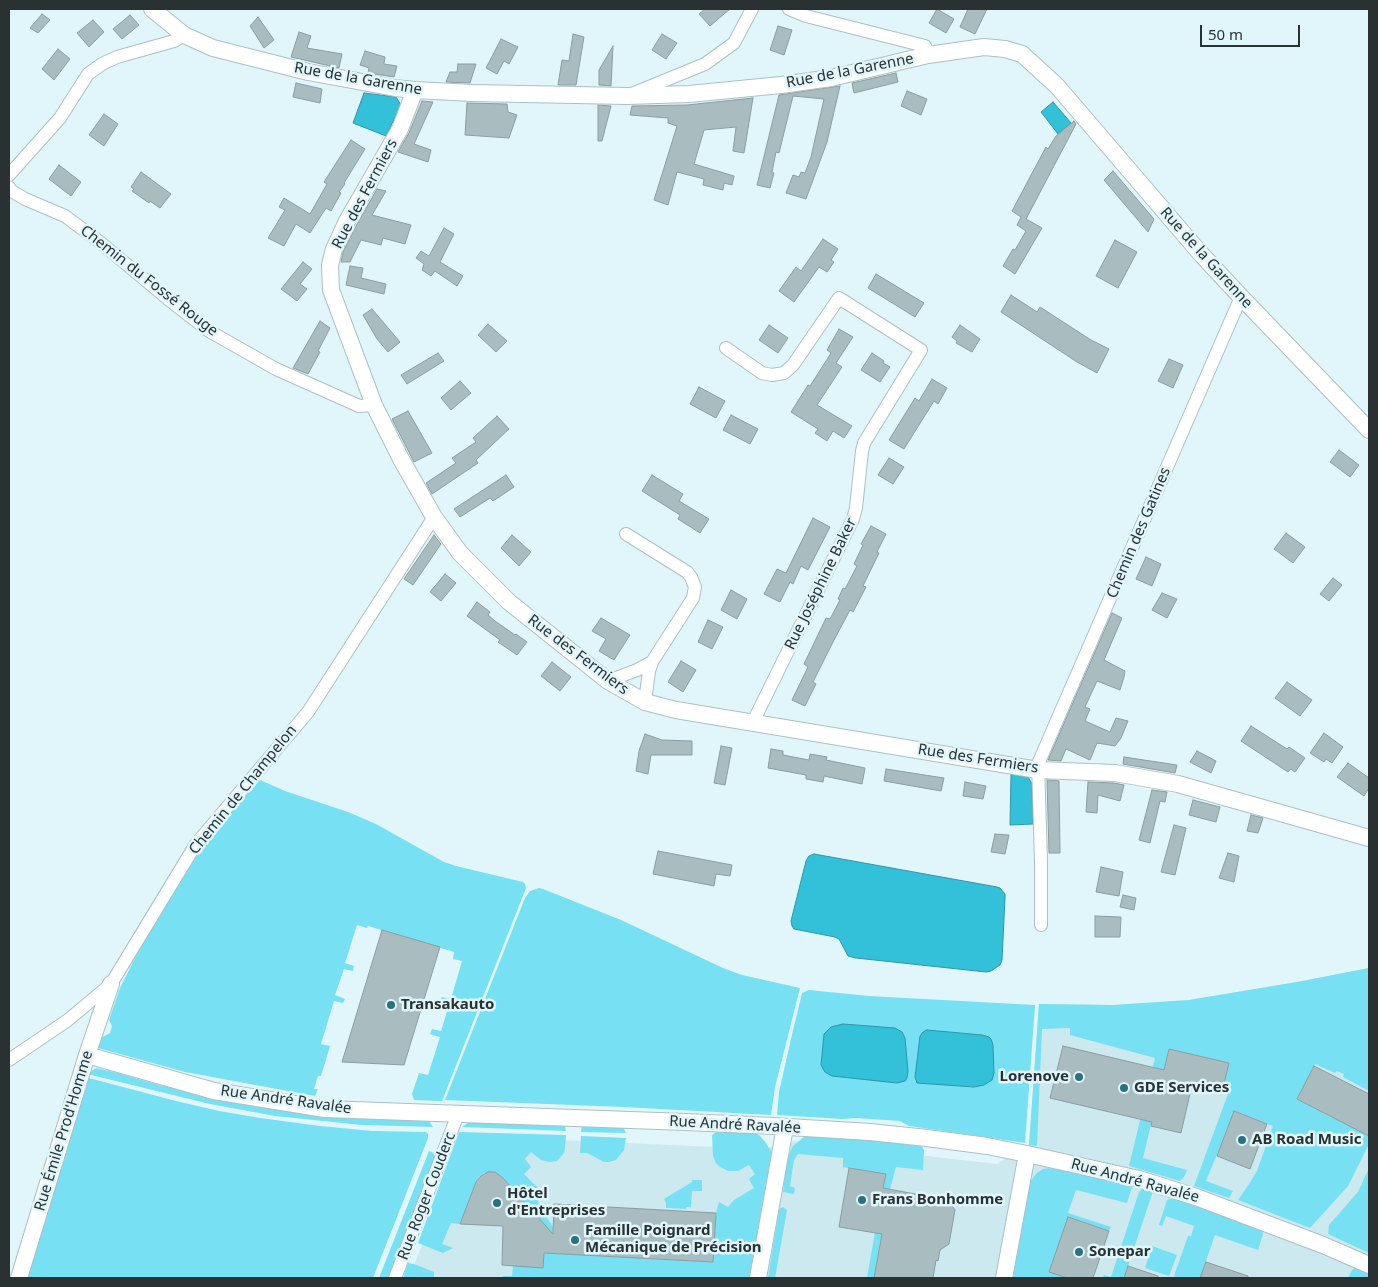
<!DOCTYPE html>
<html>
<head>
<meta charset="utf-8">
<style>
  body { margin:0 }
  #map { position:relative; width:1378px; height:1287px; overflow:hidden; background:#e1f6fa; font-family:"Noto Sans",sans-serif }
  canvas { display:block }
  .frame { position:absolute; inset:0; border:10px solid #293133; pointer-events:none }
  .scale { position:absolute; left:1200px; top:25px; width:100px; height:22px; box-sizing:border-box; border:2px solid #293133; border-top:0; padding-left:6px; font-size:15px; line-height:18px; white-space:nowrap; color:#293133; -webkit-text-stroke:4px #e1f6fa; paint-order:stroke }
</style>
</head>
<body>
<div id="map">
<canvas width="1378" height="1287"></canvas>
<div class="frame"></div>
<div class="scale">50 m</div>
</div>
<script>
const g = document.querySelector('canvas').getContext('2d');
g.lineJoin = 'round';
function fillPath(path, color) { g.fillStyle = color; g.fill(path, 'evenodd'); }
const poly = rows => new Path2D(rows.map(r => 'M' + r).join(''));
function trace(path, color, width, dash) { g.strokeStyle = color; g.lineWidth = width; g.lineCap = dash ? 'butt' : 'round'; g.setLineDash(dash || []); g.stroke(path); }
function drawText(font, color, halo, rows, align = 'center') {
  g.font = font + ' "Noto Sans",sans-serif'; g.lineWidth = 5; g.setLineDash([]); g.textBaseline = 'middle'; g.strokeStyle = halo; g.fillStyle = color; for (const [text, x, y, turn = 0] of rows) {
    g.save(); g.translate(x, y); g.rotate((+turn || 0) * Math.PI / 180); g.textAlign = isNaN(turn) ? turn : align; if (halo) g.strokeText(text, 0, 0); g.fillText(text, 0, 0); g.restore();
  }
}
fillPath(poly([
  [1369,968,1369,1278,409,1278,465,1136,763,1149,795,1141,997,1164,1029,1144,1039,1004,1113,1005,1189,1000,1297,982]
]), '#cbe9ef');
fillPath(poly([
  [260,780,285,791,348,812,376,824,444,862,456,866,523,882,525,884,526,888,442,1101,414,1100,412,1094,419,1073,428,1075,440,1037,430,1034,432,1029,441,1031,449,1005,440,1002,442,997,451,999,462,961,453,959,454,952,368,926,367,928,357,925,345,963,354,966,353,971,344,969,335,995,345,999,343,1003,334,1001,321,1044,330,1046,321,1076,318,1076,314,1089,318,1089,315,1096,185,1072,98,1048,101,1038,110,1033,112,1026,109,1020,120,988,145,938,174,890,199,853,238,804],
  [539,888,543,889,621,920,723,968,742,975,800,988,775,1087,771,1115,624,1107,445,1100,525,898,530,891],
  [1369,968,1369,1091,1343,1077,1344,1074,1337,1071,1335,1073,1315,1064,1297,1099,1369,1136,1369,1144,1348,1186,1310,1228,1238,1200,1249,1184,1257,1171,1273,1126,1235,1111,1206,1181,1233,1191,1229,1198,1194,1186,1228,1094,1222,1092,1228,1063,1169,1049,1143,1158,1187,1170,1184,1177,1180,1181,1129,1166,1155,1058,1070,1035,1070,1028,1042,1029,1037,1146,1029,1145,1039,1004,1113,1005,1189,1000,1297,982],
  [809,990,869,996,1035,1005,1025,1143,909,1126,900,1121,856,1118,843,1119,777,1115,779,1092,791,1039,802,993],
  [96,1068,118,1073,159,1085,219,1099,425,1120,429,1121,433,1127,362,1125,275,1116,210,1104,87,1074],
  [85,1077,176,1101,219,1111,260,1118,320,1126,372,1131,426,1132,428,1134,428,1138,373,1278,27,1278],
  [471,1121,563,1124,565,1126,566,1131,462,1127],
  [582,1123,623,1127,626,1133,581,1132],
  [719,1130,757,1134,760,1136,766,1143,772,1153,772,1159,752,1278,548,1278,540,1277,539,1278,502,1278,503,1276,512,1276,513,1266,546,1226,503,1178,495,1172,484,1173,478,1178,460,1224,451,1223,442,1244,453,1248,443,1253,418,1243,459,1132,566,1135,565,1148,564,1153,557,1161,549,1162,541,1160,531,1152,525,1159,531,1167,524,1174,540,1190,544,1196,540,1197,538,1202,542,1210,553,1227,552,1253,713,1262,716,1213,719,1202,728,1207,734,1200,754,1188,749,1179,755,1174,749,1165,738,1171,728,1171,720,1167,716,1163,713,1156,712,1135],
  [816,1135,920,1144,924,1150,923,1170,896,1167,890,1189,874,1278,867,1278,885,1174,843,1167,843,1158,798,1154,794,1160,790,1186,795,1188,794,1194,783,1192,787,1158,793,1146,804,1137],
  [581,1136,626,1138,624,1150,616,1160,609,1162,604,1162,587,1153,580,1153],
  [429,1151,436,1154,388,1278,379,1278],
  [1052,1168,1131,1185,1132,1187,1127,1203,1076,1190,1068,1213,1111,1227,1109,1231,1068,1217,1049,1272,1067,1278,1013,1278,1030,1182,1036,1174,1043,1169],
  [1369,1168,1369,1253,1328,1234,1329,1225,1358,1192],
  [692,1180,702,1180,702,1191,692,1191,691,1207,686,1207,686,1209,666,1208,666,1203,664,1199,692,1182],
  [1142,1189,1153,1191,1124,1278,1103,1278,1104,1275,1111,1277,1139,1192],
  [1172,1198,1261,1227,1263,1234,1258,1250,1215,1235,1200,1278,1178,1278,1174,1276,1188,1236,1191,1236,1194,1226,1166,1216,1162,1226,1159,1225,1167,1200],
  [783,1207,787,1210,775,1278,768,1278,779,1209],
  [1152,1246,1177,1255,1169,1276,1145,1268],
  [408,1263,414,1264,434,1272,434,1278,403,1278],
  [1356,1267,1369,1273,1369,1278,1348,1278,1352,1270]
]), '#77e0f3');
const water = poly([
  [364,93,396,97,401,105,386,136,353,123,364,93],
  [1053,102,1071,123,1058,134,1041,112,1053,102],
  [1011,774,1028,777,1032,784,1033,824,1010,825,1011,774],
  [814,854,997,887,1000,888,1005,894,1005,898,1002,960,1000,965,991,971,986,972,856,958,848,956,839,939,835,937,794,929,792,926,791,921,806,861,809,856,814,854],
  [843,1024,895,1028,902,1032,905,1038,908,1071,907,1078,905,1081,897,1083,832,1076,825,1072,821,1065,824,1034,831,1027,843,1024],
  [927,1030,982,1035,989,1037,991,1039,993,1045,994,1073,992,1080,984,1085,974,1087,917,1083,915,1077,920,1036,923,1032,927,1030]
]);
fillPath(water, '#32c1d8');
trace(water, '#2f96a6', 1);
const building = poly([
  [705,9,730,9,710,26,699,14,705,9],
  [937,9,954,19,946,33,929,23,937,9],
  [968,9,987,9,975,34,960,27,968,9],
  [42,14,50,20,38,33,30,28,42,14],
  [130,15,139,25,122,39,113,29,130,15],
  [258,17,274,40,264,48,250,26,258,17],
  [93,20,104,32,89,47,77,33,93,20],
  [778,26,792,30,784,55,770,50,778,26],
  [299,32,311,36,307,48,342,54,339,68,291,57,299,32],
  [573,34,584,37,576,85,558,85,562,60,569,61,573,34],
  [662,34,677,43,666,59,652,50,662,34],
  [501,39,518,47,509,64,504,61,497,74,486,68,501,39],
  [613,46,611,86,599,85,599,70,613,46],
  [58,49,70,59,54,80,42,69,58,49],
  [365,51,385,57,384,64,397,66,394,77,368,73,369,68,360,65,365,51],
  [458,64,476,64,470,83,446,82,450,72,457,72,458,64],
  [896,73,898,82,854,93,852,83,896,73],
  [296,83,322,89,320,103,293,97,296,83],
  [840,86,827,142,806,199,786,193,793,175,799,177,801,172,805,173,811,157,824,99,793,96,779,153,776,152,772,172,774,173,770,188,757,185,779,95,840,86],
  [907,91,927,99,921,115,901,106,907,91],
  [753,98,744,153,733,151,736,127,704,130,694,164,734,176,732,185,724,183,723,190,703,185,704,179,677,172,668,205,654,200,677,126,668,123,668,118,630,115,632,106,687,105,753,98],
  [422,101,433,102,414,144,431,150,428,162,398,152,409,133,422,101],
  [467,103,507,104,508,112,517,115,509,138,465,135,467,103],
  [598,105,611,106,602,141,598,141,598,105],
  [104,114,118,124,104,146,89,135,104,114],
  [1074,121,1076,124,1026,219,1042,228,1015,274,1003,266,1013,249,1015,250,1026,231,1017,225,1021,217,1012,211,1046,147,1048,149,1056,136,1074,121],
  [351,140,365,149,344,183,345,184,339,192,341,193,331,211,326,208,310,233,296,224,284,246,268,238,285,210,279,207,284,198,310,214,327,184,324,182,351,140],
  [59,165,81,182,71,196,49,179,59,165],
  [1113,171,1154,219,1148,232,1104,180,1113,171],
  [141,172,171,194,160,208,150,201,149,203,132,191,134,189,131,187,141,172],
  [377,189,386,191,372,215,411,225,405,244,383,238,381,245,361,240,350,262,341,262,343,252,356,226,377,189],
  [444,228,454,234,440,262,463,276,457,286,435,271,431,276,422,270,424,264,416,258,421,251,429,256,444,228],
  [823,239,838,249,831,260,834,262,827,272,819,267,794,302,779,291,796,267,801,271,823,239],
  [1115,240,1137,252,1118,288,1096,276,1115,240],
  [303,262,312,269,300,284,307,289,297,301,281,289,303,262],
  [350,266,363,268,361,278,386,284,384,294,346,285,350,266],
  [876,274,924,303,915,317,868,288,876,274],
  [1011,295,1037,312,1040,307,1091,340,1109,349,1097,373,1077,362,1001,312,1011,295],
  [372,309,400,342,388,352,377,339,363,315,372,309],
  [320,321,330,328,318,351,320,352,308,374,293,368,320,321],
  [488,324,507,341,496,352,478,335,488,324],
  [769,325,788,338,778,353,759,340,769,325],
  [960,325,980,339,972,352,956,343,957,341,952,337,960,325],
  [839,329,853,337,836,363,842,367,817,405,852,426,844,438,833,431,827,441,815,433,818,429,791,412,808,385,810,386,831,353,827,350,839,329],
  [438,353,444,361,407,384,401,375,438,353],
  [872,353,884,361,883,363,890,367,880,382,861,370,872,353],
  [1169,359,1183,365,1173,388,1158,381,1169,359],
  [932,379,947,388,938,404,934,401,904,449,889,440,915,398,919,401,932,379],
  [460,381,471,393,451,410,441,398,460,381],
  [699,387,725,401,716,418,690,404,699,387],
  [408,411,432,453,414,462,392,419,408,411],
  [731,415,758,429,750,444,723,430,731,415],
  [497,416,509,429,476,460,478,463,432,494,426,483,456,463,452,458,476,442,473,438,497,416],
  [1339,450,1359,465,1350,477,1330,462,1339,450],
  [889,458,904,467,893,484,878,475,889,458],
  [506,475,514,487,493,501,490,498,460,517,454,509,506,475],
  [652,475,683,494,679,501,709,519,700,533,678,519,680,515,642,491,652,475],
  [813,518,830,527,808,570,801,566,793,584,790,582,780,602,764,594,777,569,786,573,813,518],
  [871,526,886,534,877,552,879,553,863,586,866,587,853,612,850,610,833,642,813,682,816,684,805,706,792,700,808,667,804,664,826,618,830,619,840,600,838,599,843,588,845,589,857,566,854,564,863,545,861,544,871,526],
  [1286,533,1305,547,1293,563,1274,549,1286,533],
  [434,535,441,544,413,585,404,579,434,535],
  [512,535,531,552,519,566,501,548,512,535],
  [1146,557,1161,564,1152,586,1136,579,1146,557],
  [445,574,456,583,441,601,430,592,445,574],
  [1333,578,1342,585,1329,601,1320,594,1333,578],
  [731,590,747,599,737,619,721,610,731,590],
  [1162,593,1177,599,1167,618,1152,610,1162,593],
  [477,602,490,612,488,615,495,621,515,635,516,634,527,642,517,655,498,642,500,640,467,616,477,602],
  [1112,613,1122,618,1104,660,1125,671,1124,677,1120,690,1097,681,1085,707,1090,709,1085,721,1110,732,1116,718,1128,721,1121,738,1115,746,1097,743,1090,760,1066,749,1061,761,1048,760,1112,613],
  [601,618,630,635,614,660,599,651,606,639,592,631,601,618],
  [708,620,723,627,712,649,698,642,708,620],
  [681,661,696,670,683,692,668,682,681,661],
  [552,662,571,677,560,691,541,676,552,662],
  [1287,682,1312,700,1300,716,1275,698,1287,682],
  [1251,726,1287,749,1289,747,1305,758,1295,772,1291,769,1288,772,1241,741,1251,726],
  [1324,733,1343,747,1332,763,1326,759,1324,762,1310,753,1324,733],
  [645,734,662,740,692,741,692,755,651,755,648,774,636,771,639,751,645,734],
  [721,746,732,748,725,785,714,783,721,746],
  [771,749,783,751,783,755,809,760,810,754,827,757,826,760,865,768,862,784,824,776,823,782,806,779,806,775,768,768,771,749],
  [1197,751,1216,761,1211,773,1190,762,1197,751],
  [1124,757,1177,765,1175,773,1123,764,1124,757],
  [1348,763,1369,778,1369,788,1364,796,1337,777,1348,763],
  [886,769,944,778,941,791,884,781,886,769],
  [1047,780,1059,781,1060,853,1049,853,1047,780],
  [965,782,986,786,983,799,963,796,965,782],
  [1088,782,1114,783,1124,785,1120,801,1098,795,1097,813,1086,812,1088,782],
  [1152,790,1167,792,1165,802,1160,801,1150,843,1139,840,1152,790],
  [1193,800,1220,807,1216,822,1189,815,1193,800],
  [1251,815,1263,818,1258,833,1247,831,1251,815],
  [1174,825,1186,828,1175,875,1161,872,1174,825],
  [995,834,1009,835,1005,854,991,852,995,834],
  [658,851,732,865,730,876,716,874,714,886,653,874,658,851],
  [1228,853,1239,856,1234,882,1219,878,1228,853],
  [1101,867,1123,872,1119,896,1096,892,1101,867],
  [1123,895,1136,898,1134,910,1120,907,1123,895],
  [1095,916,1121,917,1120,937,1095,937,1095,916],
  [382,930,440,947,404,1065,342,1062,382,930],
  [1063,1046,1164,1070,1169,1049,1229,1063,1222,1092,1192,1085,1181,1133,1151,1126,1152,1122,1050,1098,1063,1046],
  [1314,1066,1369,1094,1369,1136,1297,1099,1314,1066],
  [1234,1111,1267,1124,1250,1169,1217,1156,1234,1111],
  [849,1168,886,1174,883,1188,937,1198,937,1200,950,1203,955,1210,949,1244,940,1250,938,1261,936,1260,933,1278,874,1278,882,1234,839,1227,849,1168],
  [488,1172,495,1172,503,1178,553,1234,554,1204,716,1213,713,1262,544,1253,543,1268,502,1265,503,1226,460,1224,476,1182,481,1176,488,1172],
  [1068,1217,1109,1231,1093,1278,1067,1278,1049,1272,1068,1217],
  [1206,1262,1248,1276,1248,1278,1200,1278,1206,1262],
  [1128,1266,1158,1276,1158,1278,1124,1278,1128,1266]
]);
fillPath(building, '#a9bdc1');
trace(building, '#8a9ea2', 1);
const minor = poly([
  [789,9,806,16,925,46,928,55],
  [634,93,705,64,734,43,752,9],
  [9,175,60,118,88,74,102,64,117,57,174,41,184,35],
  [9,187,10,190,25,199,65,216,101,243,168,299,209,331,276,369,359,406,374,405],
  [726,348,762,373,772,375,784,373,793,365,839,298,921,350,864,443,862,451,856,508,853,519,753,722],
  [626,534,687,572,691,577,695,587,693,598,652,662,649,671,645,702],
  [608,681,637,670,652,662],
  [1041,925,1041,861,1038,764,1241,297],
  [9,1060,68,1020,111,984,196,844,308,712,434,517],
  [395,1278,458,1114]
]);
const tertiary = poly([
  [152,9,184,35,213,48,308,72,395,88,415,90,472,93,627,96,689,94,781,85,831,78,928,55,984,47,1005,49,1022,54,1057,86,1201,254,1241,297,1369,430],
  [415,90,400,129,347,221,334,249,330,265,331,290,374,405,401,459,434,517,460,553,509,602,608,681,645,702,676,710,1038,770,1115,773,1178,784,1369,838],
  [87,1055,214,1091,325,1109,686,1122,773,1126,870,1132,927,1138,987,1146,1027,1154,1139,1179,1196,1197,1323,1245,1369,1265],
  [19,1278,87,1055,111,984],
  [758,1278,785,1127],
  [1004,1278,1027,1154]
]);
trace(minor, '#acc0c4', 14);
trace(tertiary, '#acc0c4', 18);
trace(minor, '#fff', 12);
trace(tertiary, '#fff', 16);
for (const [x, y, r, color] of [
  [391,1005,5,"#2b727f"],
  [1079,1077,5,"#2b727f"],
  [1124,1088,5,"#2b727f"],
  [1242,1140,5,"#2b727f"],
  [862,1200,5,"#2b727f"],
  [497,1203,5,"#2b727f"],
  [575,1240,5,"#2b727f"],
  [1079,1252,5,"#2b727f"]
]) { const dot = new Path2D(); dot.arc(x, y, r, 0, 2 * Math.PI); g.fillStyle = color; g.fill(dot); trace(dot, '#e1f6fa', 2); }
drawText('15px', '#293133', '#e1f6fa', [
  ["Rue de la Garenne",850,71,-11],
  ["Rue de la Garenne",358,79,10],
  ["Rue des Fermiers",365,194,-62],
  ["Rue de la Garenne",1206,258,48],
  ["Chemin du Fossé Rouge",149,281,38],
  ["Chemin des Gatines",1139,533,-67],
  ["Rue Joséphine Baker",821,584,-64],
  ["Rue des Fermiers",578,655,37],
  ["Rue des Fermiers",978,759,9],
  ["Chemin de Champelon",243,790,-51],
  ["Rue André Ravalée",286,1100,8],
  ["Rue André Ravalée",735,1125,3],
  ["Rue Émile Prod'Homme",64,1131,-73],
  ["Rue André Ravalée",1135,1181,15],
  ["Rue Roger Couderc",427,1196,-69]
]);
drawText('bold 15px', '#293133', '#e1f6fa', [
  ["Transakauto",401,1005],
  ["Lorenove",1069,1077,"right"],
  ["GDE Services",1134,1088],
  ["AB Road Music",1252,1140],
  ["Hôtel",507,1194],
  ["d'Entreprises",507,1211],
  ["Frans Bonhomme",872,1200],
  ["Famille Poignard",585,1231],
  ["Mécanique de Précision",585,1248],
  ["Sonepar",1089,1252]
], 'left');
</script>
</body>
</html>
